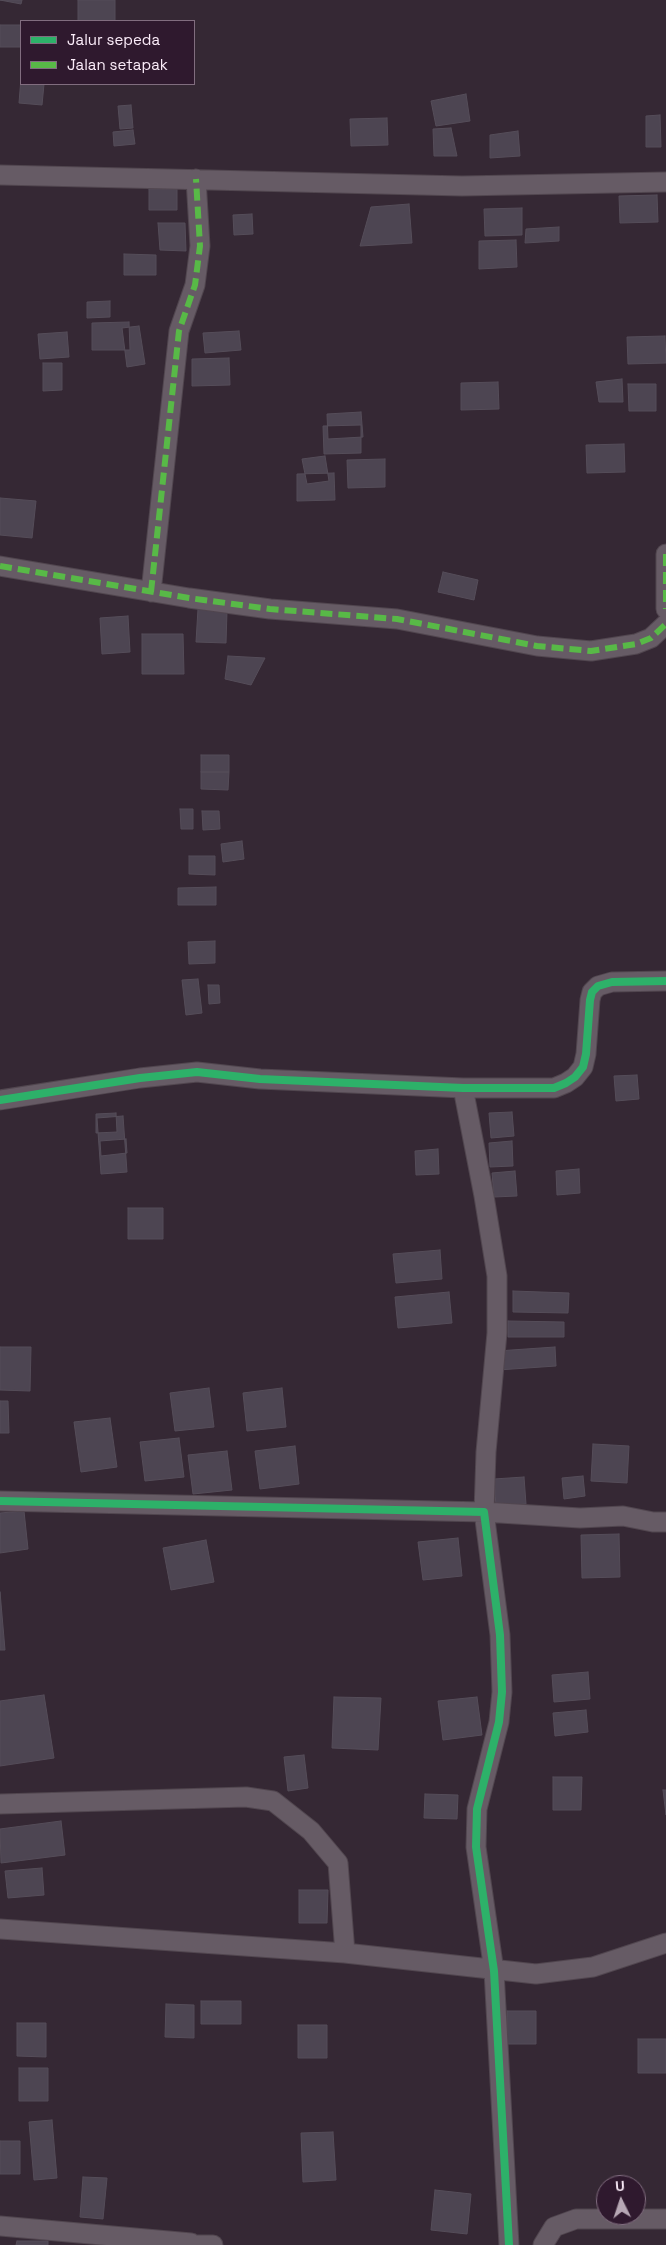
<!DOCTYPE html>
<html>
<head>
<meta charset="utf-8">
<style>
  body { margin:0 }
  #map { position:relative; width:666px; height:2245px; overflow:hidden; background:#352834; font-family:"Space Grotesk",sans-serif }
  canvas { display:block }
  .legend { position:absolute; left:20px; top:20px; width:175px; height:65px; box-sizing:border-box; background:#2f192e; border:1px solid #816d7f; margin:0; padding:6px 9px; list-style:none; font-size:15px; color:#fbecf9 }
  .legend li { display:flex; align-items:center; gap:10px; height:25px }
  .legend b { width:25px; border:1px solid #816d7f }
  .north { position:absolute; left:596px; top:2175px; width:50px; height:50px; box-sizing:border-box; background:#2f192e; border:1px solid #816d7f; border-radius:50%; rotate:356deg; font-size:14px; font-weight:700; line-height:20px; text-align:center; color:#fbecf9 }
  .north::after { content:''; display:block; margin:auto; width:18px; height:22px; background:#b6a7b4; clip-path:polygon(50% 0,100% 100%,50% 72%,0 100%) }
</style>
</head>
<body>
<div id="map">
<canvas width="666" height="2245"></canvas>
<ul class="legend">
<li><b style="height:6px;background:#2db169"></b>Jalur sepeda</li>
<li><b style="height:6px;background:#58b947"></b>Jalan setapak</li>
</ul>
<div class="north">U</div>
</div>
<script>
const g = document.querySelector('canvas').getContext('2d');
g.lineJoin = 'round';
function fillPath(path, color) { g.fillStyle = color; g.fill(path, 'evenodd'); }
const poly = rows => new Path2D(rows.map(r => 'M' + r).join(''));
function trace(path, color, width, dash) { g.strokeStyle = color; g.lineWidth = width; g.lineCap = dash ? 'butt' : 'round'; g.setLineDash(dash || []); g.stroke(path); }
const building = poly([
  [0,0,22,0,21,4,0,0],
  [78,0,115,0,115,21,78,21,78,0],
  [0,25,21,25,21,47,0,47,0,25],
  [21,78,21,84,44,84,42,105,19,103,21,78],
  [466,94,470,121,436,126,431,101,466,94],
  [131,105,133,128,120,129,118,106,131,105],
  [660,115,661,147,646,147,646,116,660,115],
  [387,118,388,145,351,146,350,119,387,118],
  [451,128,457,156,434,156,433,129,451,128],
  [133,130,135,144,114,146,113,132,133,130],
  [518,131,520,156,490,158,490,135,518,131],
  [149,189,177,189,177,210,149,210,149,189],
  [657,195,658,222,620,223,619,196,657,195],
  [409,204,412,243,360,246,371,207,409,204],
  [522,208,522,235,485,236,484,209,522,208],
  [252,214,253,234,234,235,233,215,252,214],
  [158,223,185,223,186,251,160,250,158,223],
  [559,227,559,241,525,243,526,229,559,227],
  [516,240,517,267,479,269,479,241,516,240],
  [124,254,156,255,156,275,124,275,124,254],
  [110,301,110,317,87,318,87,302,110,301],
  [129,322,130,350,92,350,92,323,129,322],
  [139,326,145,364,127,367,122,328,139,326],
  [239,331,241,350,205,353,203,333,239,331],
  [67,332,69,357,40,359,38,334,67,332],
  [665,336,666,363,628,364,627,337,665,336],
  [229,358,230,385,192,386,192,359,229,358],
  [43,363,62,363,62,390,43,391,43,363],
  [622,379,623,402,599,402,596,382,622,379],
  [498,382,499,409,461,410,461,383,498,382],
  [628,384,656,384,656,411,629,411,628,384],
  [361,412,363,437,328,439,327,414,361,412],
  [361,425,361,453,324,454,323,426,361,425],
  [624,444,625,472,587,473,586,445,624,444],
  [325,456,329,481,307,484,302,459,325,456],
  [385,459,385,487,348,488,347,460,385,459],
  [334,473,335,500,297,501,297,474,334,473],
  [0,498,36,501,32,538,0,535,0,498],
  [443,572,478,580,474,600,438,592,443,572],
  [198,609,227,611,226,643,196,642,198,609],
  [128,616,130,652,102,654,100,618,128,616],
  [142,634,183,634,184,674,142,674,142,634],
  [228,656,265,658,251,685,225,679,228,656],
  [201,755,229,755,229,772,201,772,201,755],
  [201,772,229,772,228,790,201,789,201,772],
  [180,809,193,809,193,829,181,829,180,809],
  [202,811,219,811,220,829,203,830,202,811],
  [242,841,244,859,223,862,221,844,242,841],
  [189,856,215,856,215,875,189,874,189,856],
  [216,887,216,905,178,905,178,888,216,887],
  [215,941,215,963,189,964,188,942,215,941],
  [198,979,202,1013,186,1015,182,980,198,979],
  [208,985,219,985,220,1003,209,1004,208,985],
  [637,1075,639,1099,616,1101,614,1076,637,1075],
  [512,1112,514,1136,491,1138,489,1113,512,1112],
  [116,1113,117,1132,96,1133,96,1114,116,1113],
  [123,1116,127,1172,101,1174,97,1118,123,1116],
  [126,1139,127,1153,101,1156,100,1141,126,1139],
  [512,1141,513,1166,490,1167,489,1143,512,1141],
  [438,1149,439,1174,416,1175,415,1151,438,1149],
  [579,1169,580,1193,557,1195,556,1171,579,1169],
  [515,1171,517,1196,494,1197,492,1173,515,1171],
  [128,1208,163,1208,163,1239,128,1239,128,1208],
  [440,1250,442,1279,396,1283,393,1254,440,1250],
  [513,1291,569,1293,568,1313,513,1312,513,1291],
  [449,1292,452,1323,398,1328,395,1297,449,1292],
  [508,1321,564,1322,564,1337,508,1337,508,1321],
  [0,1347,31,1347,30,1391,0,1390,0,1347],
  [555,1347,556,1366,498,1370,497,1351,555,1347],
  [209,1388,214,1427,175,1431,170,1393,209,1388],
  [282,1388,286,1427,247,1431,243,1393,282,1388],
  [0,1401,8,1401,9,1433,0,1433,0,1401],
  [110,1418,117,1467,81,1472,74,1422,110,1418],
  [179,1438,184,1477,145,1481,140,1442,179,1438],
  [593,1444,629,1446,627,1483,591,1481,593,1444],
  [295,1446,299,1484,260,1489,255,1451,295,1446],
  [227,1451,232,1490,193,1494,188,1455,227,1451],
  [583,1476,585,1496,564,1499,562,1478,583,1476],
  [524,1477,526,1504,496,1506,494,1479,524,1477],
  [24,1511,28,1549,0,1553,0,1513,24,1511],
  [619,1534,620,1577,582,1578,581,1535,619,1534],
  [458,1538,462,1576,423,1580,418,1542,458,1538],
  [206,1540,214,1582,171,1590,163,1548,206,1540],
  [0,1592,5,1650,0,1650,0,1592],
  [588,1672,590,1699,554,1702,552,1675,588,1672],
  [44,1695,54,1758,0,1766,0,1701,44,1695],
  [334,1697,381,1698,378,1750,332,1748,334,1697],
  [477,1697,482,1735,443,1740,438,1701,477,1697],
  [586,1710,588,1732,555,1736,553,1713,586,1710],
  [304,1755,308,1788,288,1791,284,1757,304,1755],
  [553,1777,582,1777,581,1810,553,1810,553,1777],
  [663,1790,666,1790,666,1815,663,1790],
  [425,1794,458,1795,457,1819,424,1818,425,1794],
  [61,1821,65,1855,1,1863,0,1829,61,1821],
  [42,1868,44,1895,8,1898,5,1871,42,1868],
  [299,1890,328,1890,327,1923,299,1923,299,1890],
  [201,2001,241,2001,241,2024,201,2024,201,2001],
  [166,2004,194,2005,194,2038,165,2037,166,2004],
  [507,2011,536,2011,536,2044,507,2044,507,2011],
  [17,2023,46,2023,46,2057,17,2056,17,2023],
  [298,2025,327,2025,327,2058,298,2058,298,2025],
  [638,2039,666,2039,666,2073,638,2073,638,2039],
  [19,2068,48,2068,48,2101,19,2101,19,2068],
  [52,2120,57,2178,34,2180,29,2122,52,2120],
  [333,2132,336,2180,303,2182,301,2133,333,2132],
  [0,2141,20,2141,20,2174,0,2174,0,2141],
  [83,2177,107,2178,103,2219,80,2217,83,2177],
  [435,2190,471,2194,467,2234,431,2230,435,2190],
  [17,2241,48,2241,48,2245,16,2245,17,2241]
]);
fillPath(building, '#4d4552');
trace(building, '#554d59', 1);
const minor = poly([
  [0,175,462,186,666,182],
  [666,554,666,609],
  [0,566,189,598,270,609,397,619,537,646,591,651,636,644,651,638,666,624],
  [151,592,179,331,195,285,200,246,196,179],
  [463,1088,484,1196,497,1276,497,1333,486,1452,484,1512,580,1518,623,1516,653,1522,666,1522],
  [0,1100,140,1078,197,1072,260,1079,463,1088,554,1088,566,1083,575,1077,583,1067,586,1054,590,1000,592,992,598,986,612,982,666,981],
  [0,1501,484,1512,500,1635,502,1692,499,1722,477,1809,476,1847,494,1971,509,2245],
  [0,1804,246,1797,273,1801,311,1831,338,1863,345,1953],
  [0,1929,345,1953,536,1974,593,1967,666,1943],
  [0,2226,191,2243],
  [190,2245,213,2245],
  [543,2245,554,2227,576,2219,666,2219]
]);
trace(minor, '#51464f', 21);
trace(minor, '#665b65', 19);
trace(poly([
  [666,554,666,609],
  [0,566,189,598,270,609,397,619,537,646,591,651,636,644,651,638,666,624],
  [151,592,179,331,195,285,200,246,196,179]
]), '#58b947', 6, [12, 6]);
trace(poly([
  [0,1100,140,1078,197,1072,260,1079,463,1088,554,1088,566,1083,575,1077,583,1067,586,1054,590,1000,592,992,598,986,612,982,666,981],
  [0,1501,484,1512,500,1635,502,1692,499,1722,477,1809,476,1847,494,1971,509,2245]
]), '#2db169', 8);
</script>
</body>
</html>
